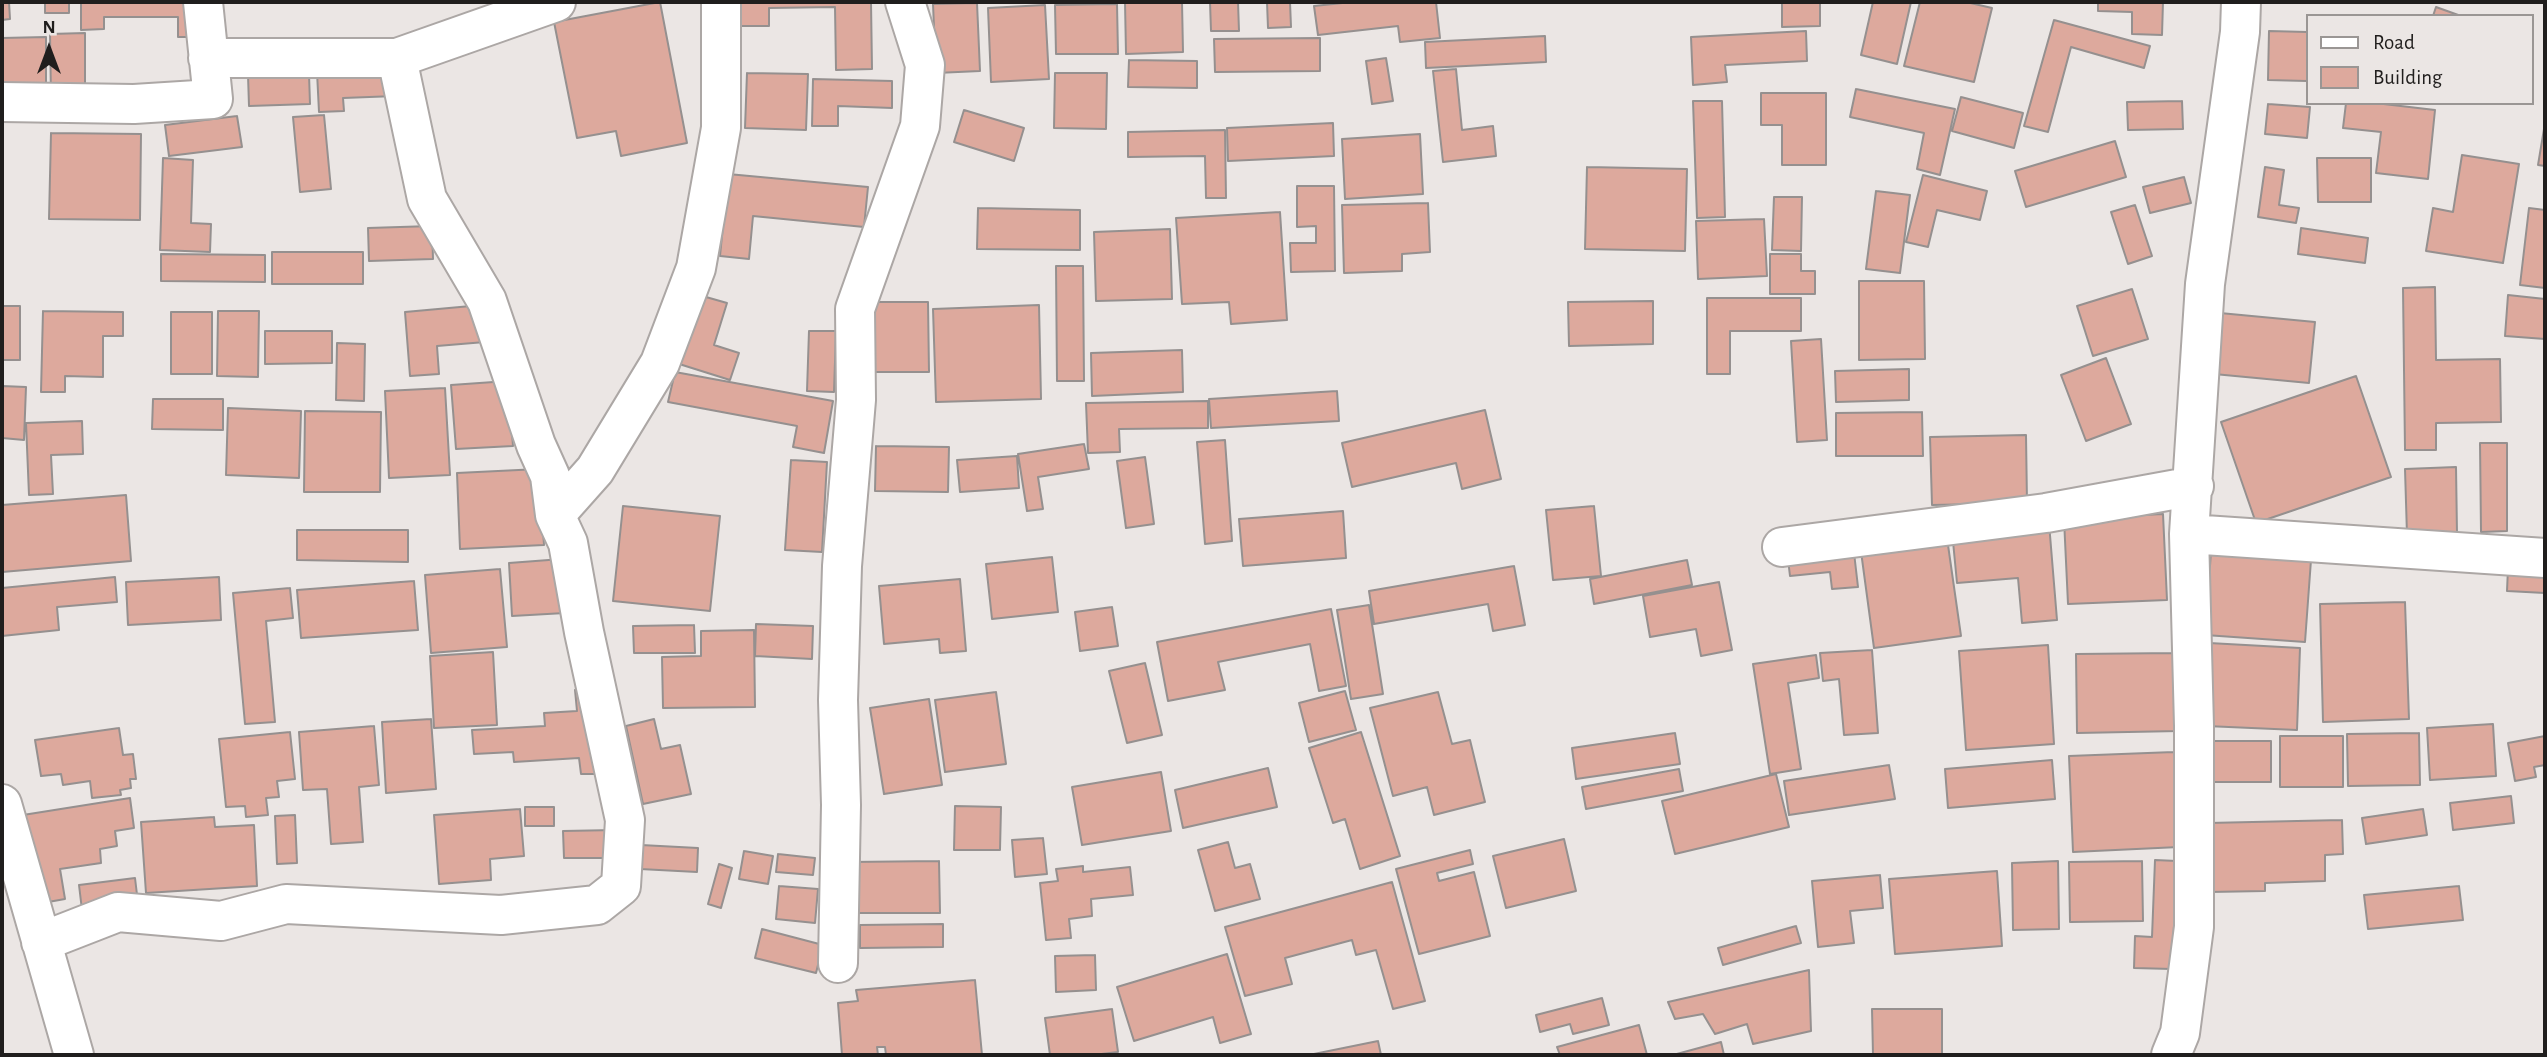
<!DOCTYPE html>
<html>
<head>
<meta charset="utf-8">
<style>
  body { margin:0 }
  #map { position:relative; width:2547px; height:1057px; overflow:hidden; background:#ebe6e4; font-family:"Alegreya Sans",sans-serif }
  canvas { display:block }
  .frame { position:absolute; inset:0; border:4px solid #201e1d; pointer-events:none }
  .legend { position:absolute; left:2306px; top:14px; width:228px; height:91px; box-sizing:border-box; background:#ebe6e4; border:2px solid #9a9694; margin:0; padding:9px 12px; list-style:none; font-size:21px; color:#201e1d }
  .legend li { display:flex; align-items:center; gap:14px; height:35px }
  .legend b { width:35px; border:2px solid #9a9694 }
  .north { position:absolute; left:14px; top:14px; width:70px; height:70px; -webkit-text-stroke:5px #ebe6e4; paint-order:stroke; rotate:0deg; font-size:19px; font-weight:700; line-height:28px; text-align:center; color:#201e1d }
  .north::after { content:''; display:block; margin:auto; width:24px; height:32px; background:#201e1d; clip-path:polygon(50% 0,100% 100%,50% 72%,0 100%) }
</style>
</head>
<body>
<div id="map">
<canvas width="2547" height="1057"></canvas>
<div class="frame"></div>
<ul class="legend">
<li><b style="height:9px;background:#fff"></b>Road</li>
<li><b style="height:19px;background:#dda99d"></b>Building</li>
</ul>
<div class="north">N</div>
</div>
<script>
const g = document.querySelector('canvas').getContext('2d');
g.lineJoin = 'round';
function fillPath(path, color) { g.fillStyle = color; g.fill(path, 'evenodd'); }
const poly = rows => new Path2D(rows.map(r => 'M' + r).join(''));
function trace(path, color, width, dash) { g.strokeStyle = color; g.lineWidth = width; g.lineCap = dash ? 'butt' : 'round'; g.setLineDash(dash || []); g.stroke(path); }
const building = poly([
  [2,2,9,2,10,19,2,20,2,2],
  [45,2,69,2,69,13,45,13,45,2],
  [81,2,197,2,197,37,178,37,178,17,104,17,104,29,81,30,81,2],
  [660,2,687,143,621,156,616,131,577,138,554,22,660,2],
  [739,2,871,2,872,69,836,70,835,7,769,8,769,26,739,26,739,2],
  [1125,2,1182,2,1183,52,1126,54,1125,2],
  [1210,2,1238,2,1239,31,1211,31,1210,2],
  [1267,2,1290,2,1291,27,1268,28,1267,2],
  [1352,2,1436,2,1440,38,1400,42,1398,26,1318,35,1314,6,1352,2],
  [1782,2,1820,2,1820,26,1782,27,1782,2],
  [1873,2,1911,2,1897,64,1861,55,1873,2],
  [1920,2,1966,2,1992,8,1974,82,1904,66,1920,2],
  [2098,2,2163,2,2162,35,2132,34,2132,12,2098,11,2098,2],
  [977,3,980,71,936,73,933,4,977,3],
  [1117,4,1118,54,1056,54,1055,5,1117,4],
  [1045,5,1049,79,991,82,988,8,1045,5],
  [2436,7,2461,16,2433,16,2436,7],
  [2054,20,2150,46,2144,68,2071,47,2048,132,2024,126,2054,20],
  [1806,31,1807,61,1725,65,1727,82,1693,85,1691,37,1806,31],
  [2269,31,2307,32,2307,81,2268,80,2269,31],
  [85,33,85,98,51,98,50,34,85,33],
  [1545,36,1546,62,1426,68,1425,42,1545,36],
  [46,37,46,97,2,98,2,38,46,37],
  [1320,38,1320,71,1215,72,1214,39,1320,38],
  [1386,58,1393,101,1372,104,1366,61,1386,58],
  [1129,60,1197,61,1197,88,1128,87,1129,60],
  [395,67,396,96,343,98,344,111,319,112,317,72,395,67],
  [1456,69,1462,130,1493,126,1496,156,1443,162,1433,71,1456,69],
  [747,73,808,74,806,130,745,128,747,73],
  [1055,73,1107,73,1106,129,1054,128,1055,73],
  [309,74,310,104,249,106,248,75,309,74],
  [813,79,892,81,892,108,838,106,838,126,812,126,813,79],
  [1856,89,1955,109,1940,175,1917,169,1924,133,1850,117,1856,89],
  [1761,93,1826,93,1826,165,1782,165,1782,125,1761,125,1761,93],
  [1961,97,2023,113,2014,148,1952,131,1961,97],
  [1693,101,1722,101,1725,217,1697,218,1693,101],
  [2182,101,2183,129,2128,130,2127,102,2182,101],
  [2346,103,2375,103,2435,110,2428,179,2376,173,2381,132,2343,128,2346,103],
  [2268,104,2310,107,2307,138,2265,134,2268,104],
  [964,110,1024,128,1014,161,954,142,964,110],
  [324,115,331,189,300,192,293,117,324,115],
  [237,116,242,147,169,156,165,125,237,116],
  [1333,123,1334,156,1228,161,1227,128,1333,123],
  [2545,123,2545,166,2538,165,2545,123],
  [1225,130,1226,198,1206,198,1205,156,1128,157,1128,132,1225,130],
  [51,133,141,134,140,220,49,219,51,133],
  [1420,134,1423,194,1345,199,1342,139,1420,134],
  [2115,141,2126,177,2026,207,2015,171,2115,141],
  [2462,155,2519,164,2503,263,2426,251,2433,208,2453,212,2462,155],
  [163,158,193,160,191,223,211,224,210,252,160,250,163,158],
  [2317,158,2371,158,2371,202,2318,202,2317,158],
  [1587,167,1687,169,1685,251,1585,249,1587,167],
  [2265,167,2284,170,2279,205,2299,208,2296,223,2258,217,2265,167],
  [728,174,868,187,864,227,753,216,749,259,720,256,728,174],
  [1923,175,1987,191,1980,220,1937,210,1928,247,1906,242,1923,175],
  [2184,177,2191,203,2150,213,2143,187,2184,177],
  [1297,186,1334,186,1335,271,1291,272,1290,243,1316,243,1316,226,1297,227,1297,186],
  [1876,191,1910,195,1900,273,1866,269,1876,191],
  [1774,197,1802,197,1801,251,1772,250,1774,197],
  [1428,203,1430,252,1402,254,1402,271,1344,273,1342,205,1428,203],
  [2135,205,2152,256,2128,264,2111,212,2135,205],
  [978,208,1080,210,1080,250,977,249,978,208],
  [2529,208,2545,210,2545,288,2520,285,2529,208],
  [1280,212,1287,320,1231,324,1229,302,1182,304,1176,218,1280,212],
  [1764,219,1767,276,1698,279,1696,221,1764,219],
  [432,226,433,259,369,261,368,228,432,226],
  [2301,228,2368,238,2365,263,2298,254,2301,228],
  [1170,229,1172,299,1096,301,1094,232,1170,229],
  [272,252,363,252,363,284,272,284,272,252],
  [161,254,265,255,265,282,161,281,161,254],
  [1770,254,1801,254,1801,271,1815,271,1815,294,1770,294,1770,254],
  [1056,266,1083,266,1084,381,1057,381,1056,266],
  [1859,281,1924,281,1925,359,1859,360,1859,281],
  [2435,287,2436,360,2500,359,2501,422,2436,423,2436,450,2405,450,2403,288,2435,287],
  [2132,289,2148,339,2093,356,2077,306,2132,289],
  [699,295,727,303,714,345,739,353,730,380,676,363,699,295],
  [2508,295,2545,299,2545,339,2505,336,2508,295],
  [1707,298,1801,298,1801,331,1730,331,1730,374,1707,374,1707,298],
  [1653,301,1653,344,1569,346,1568,302,1653,301],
  [874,302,928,302,929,372,874,372,874,302],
  [482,305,485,342,437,346,439,374,410,376,405,312,482,305],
  [1039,305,1041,399,936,402,933,309,1039,305],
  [2,306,20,306,20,360,2,360,2,306],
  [43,311,123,312,123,336,103,336,103,377,65,376,65,392,41,392,43,311],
  [218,311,259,311,258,377,217,376,218,311],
  [171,312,212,312,212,374,171,374,171,312],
  [2220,313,2315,322,2309,383,2214,374,2220,313],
  [265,331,332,331,332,363,265,364,265,331],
  [809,331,836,331,834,392,807,391,809,331],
  [1821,339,1827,440,1797,442,1791,341,1821,339],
  [337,343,365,344,364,401,336,400,337,343],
  [1182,350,1183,392,1092,396,1091,353,1182,350],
  [2106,358,2131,424,2086,441,2061,375,2106,358],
  [1909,369,1909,400,1836,402,1835,371,1909,369],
  [675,372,833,401,824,453,793,447,797,426,668,402,675,372],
  [2356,376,2391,477,2256,523,2221,422,2356,376],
  [508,381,513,446,456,449,451,385,508,381],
  [2,386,26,387,24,440,2,438,2,386],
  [445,388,450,475,389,478,385,391,445,388],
  [1337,391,1339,421,1211,428,1209,399,1337,391],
  [153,399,223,399,223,430,152,429,153,399],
  [1208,401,1208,428,1119,429,1120,452,1088,453,1086,403,1208,401],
  [228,408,301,411,299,478,226,475,228,408],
  [1485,410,1501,479,1462,489,1456,463,1352,487,1342,443,1485,410],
  [305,411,381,412,380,492,304,492,305,411],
  [1922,412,1923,456,1836,456,1836,413,1922,412],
  [82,421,83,454,51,455,53,494,29,495,26,423,82,421],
  [2026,435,2027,503,1932,505,1930,437,2026,435],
  [1225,440,1232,541,1205,544,1197,442,1225,440],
  [2480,443,2507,443,2507,531,2481,532,2480,443],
  [1084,444,1089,469,1038,477,1043,509,1027,511,1018,454,1084,444],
  [876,446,949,447,948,492,875,491,876,446],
  [1017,456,1019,488,960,492,957,460,1017,456],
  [1145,457,1154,524,1126,528,1117,461,1145,457],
  [791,460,827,462,822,552,785,550,791,460],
  [2456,467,2457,534,2407,535,2405,469,2456,467],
  [539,469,544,545,460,549,457,473,539,469],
  [126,495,131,561,2,572,2,505,126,495],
  [623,506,720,516,710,611,613,601,623,506],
  [1594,506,1601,576,1553,580,1546,510,1594,506],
  [1343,511,1346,558,1243,566,1239,519,1343,511],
  [2163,514,2167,600,2068,604,2064,519,2163,514],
  [2049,523,2057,620,2022,623,2018,578,1957,583,1952,531,2049,523],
  [297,530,408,530,408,562,297,560,297,530],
  [1946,531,1961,636,1874,648,1860,544,1946,531],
  [1853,544,1858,587,1832,589,1830,572,1790,576,1787,551,1853,544],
  [2211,552,2311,560,2305,642,2205,635,2211,552],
  [1052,557,1058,612,992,619,986,564,1052,557],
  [562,559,565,613,512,616,509,563,562,559],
  [1687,560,1692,585,1594,604,1590,579,1687,560],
  [1514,566,1525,625,1493,631,1488,604,1374,624,1369,591,1514,566],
  [2508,568,2545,569,2545,593,2507,591,2508,568],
  [500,569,507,647,431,653,425,575,500,569],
  [115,577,117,602,57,607,59,630,2,636,2,588,115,577],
  [219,577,221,620,128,625,126,582,219,577],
  [960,579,966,651,940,653,939,639,884,644,879,586,960,579],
  [414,581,418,630,301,638,297,590,414,581],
  [1719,582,1732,650,1701,656,1696,629,1650,637,1643,596,1719,582],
  [290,588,293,618,266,621,275,722,245,724,233,593,290,588],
  [2405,602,2409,719,2323,722,2320,604,2405,602],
  [1369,605,1383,694,1351,699,1337,610,1369,605],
  [1112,607,1118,646,1080,651,1075,612,1112,607],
  [1331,609,1346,686,1319,691,1310,644,1218,662,1225,690,1168,701,1157,642,1331,609],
  [756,624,813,626,812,659,755,656,756,624],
  [694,625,695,653,634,653,633,626,694,625],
  [754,630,755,707,663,708,662,657,701,656,701,631,754,630],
  [2209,643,2300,648,2297,730,2206,726,2209,643],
  [2048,645,2054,744,1966,750,1959,651,2048,645],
  [1872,650,1878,733,1844,735,1839,679,1823,681,1820,653,1872,650],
  [493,652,497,725,434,728,430,656,493,652],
  [2177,653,2179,731,2077,733,2076,654,2177,653],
  [1816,655,1819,678,1788,683,1801,769,1770,774,1753,664,1816,655],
  [1145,663,1162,735,1127,743,1109,671,1145,663],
  [594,689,599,774,581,774,579,758,514,762,513,752,474,754,472,730,545,726,544,713,577,711,575,690,594,689],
  [1345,691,1356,730,1309,742,1299,703,1345,691],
  [996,692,1006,764,945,772,935,700,996,692],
  [1438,692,1452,744,1470,740,1485,802,1434,815,1427,787,1393,796,1370,708,1438,692],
  [929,699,942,785,884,794,870,708,929,699],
  [431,719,436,789,386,793,382,722,431,719],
  [654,719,661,749,680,745,691,794,643,804,626,726,654,719],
  [2493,724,2496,776,2430,780,2427,728,2493,724],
  [374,726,379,785,359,787,363,842,331,844,327,789,303,790,299,732,374,726],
  [119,728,123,755,133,754,136,779,130,779,131,788,120,790,121,795,92,798,90,781,63,785,61,774,41,776,35,740,119,728],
  [290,732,295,779,277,781,279,797,266,798,268,815,246,817,245,806,226,807,219,739,290,732],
  [1361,732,1400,856,1360,869,1345,819,1333,823,1309,748,1361,732],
  [1675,733,1680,764,1576,779,1572,748,1675,733],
  [2419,733,2420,785,2348,786,2347,734,2419,733],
  [2280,736,2343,736,2343,787,2280,787,2280,736],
  [2545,736,2545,765,2534,767,2536,777,2515,781,2508,743,2545,736],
  [2214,741,2271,741,2271,782,2214,782,2214,741],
  [2174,752,2179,847,2073,852,2069,756,2174,752],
  [2052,760,2055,799,1948,808,1945,769,2052,760],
  [1889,765,1895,799,1789,815,1784,781,1889,765],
  [1268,768,1277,807,1183,828,1175,790,1268,768],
  [1679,769,1683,791,1586,809,1582,787,1679,769],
  [1161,772,1171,831,1082,845,1072,787,1161,772],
  [1776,774,1789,827,1675,854,1662,801,1776,774],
  [2511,796,2514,823,2453,830,2450,803,2511,796],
  [130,798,134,828,115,831,117,846,100,849,101,863,60,869,65,899,37,904,23,815,130,798],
  [955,806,1001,807,1000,850,954,850,955,806],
  [525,807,554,807,554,826,525,826,525,807],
  [520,809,524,856,490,859,491,880,439,884,434,815,520,809],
  [2423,809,2427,835,2366,844,2362,818,2423,809],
  [295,815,297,863,277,864,275,816,295,815],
  [214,817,215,827,254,825,257,886,146,893,141,822,214,817],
  [2342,820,2343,854,2325,855,2325,881,2265,883,2265,891,2209,892,2208,823,2342,820],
  [616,830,617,858,564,858,563,831,616,830],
  [1043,838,1047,874,1015,877,1012,840,1043,838],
  [1564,839,1576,891,1506,908,1493,856,1564,839],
  [1228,842,1235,868,1250,864,1260,899,1215,911,1198,850,1228,842],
  [641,845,698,848,697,872,640,869,641,845],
  [1470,850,1473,864,1437,873,1439,881,1474,872,1490,936,1419,954,1396,869,1470,850],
  [744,851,773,856,768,884,739,879,744,851],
  [778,854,815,858,813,875,776,872,778,854],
  [2155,860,2177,861,2172,969,2134,968,2135,936,2152,937,2155,860],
  [939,861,940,913,851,913,850,862,939,861],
  [2058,861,2059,929,2013,930,2012,863,2058,861],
  [2142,861,2143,921,2070,922,2069,862,2142,861],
  [719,864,732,868,721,908,708,904,719,864],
  [1083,866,1083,872,1130,867,1133,895,1091,899,1092,916,1069,919,1071,938,1046,940,1040,883,1058,881,1056,869,1083,866],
  [1997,871,2002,946,1895,954,1889,879,1997,871],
  [1880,875,1883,908,1850,911,1854,943,1818,947,1812,881,1880,875],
  [135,878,138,903,82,910,79,885,135,878],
  [1392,882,1425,1001,1393,1009,1376,950,1356,955,1352,940,1285,958,1292,984,1245,996,1225,927,1392,882],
  [779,886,818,889,815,923,776,919,779,886],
  [2459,886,2463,920,2368,929,2364,895,2459,886],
  [943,924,943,947,860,948,860,925,943,924],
  [1796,926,1801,943,1723,965,1718,948,1796,926],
  [762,929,823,945,816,973,755,958,762,929],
  [1227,954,1251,1034,1220,1043,1213,1017,1134,1041,1117,987,1227,954],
  [1095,955,1096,990,1056,992,1055,956,1095,955],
  [1809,970,1811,1031,1753,1044,1747,1024,1715,1034,1703,1014,1675,1019,1668,1002,1809,970],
  [975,980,982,1055,886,1055,885,1047,877,1047,878,1055,842,1055,838,1003,858,1001,856,990,975,980],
  [1602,998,1609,1025,1573,1034,1570,1024,1540,1032,1536,1015,1602,998],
  [1112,1009,1118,1052,1093,1055,1050,1055,1045,1018,1112,1009],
  [1872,1009,1942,1009,1942,1055,1873,1055,1872,1009],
  [1639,1025,1647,1055,1560,1055,1557,1047,1639,1025],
  [1378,1041,1381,1055,1309,1055,1378,1041],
  [1721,1042,1724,1055,1673,1055,1721,1042]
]);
fillPath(building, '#dda99d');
trace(building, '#95908f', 2);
const minor = poly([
  [208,58,397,58,556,2],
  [2,102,134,104,213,99,203,2],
  [555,515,595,470,660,363,696,268,721,128,721,2],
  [2189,534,2545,558],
  [1782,547,2046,513,2194,486],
  [2,804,74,1055],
  [41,942,118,912,221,921,286,904,501,915,597,905,621,886,625,820,584,632,568,543,555,515,550,476,536,445,487,301,427,199,397,58],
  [838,963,841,805,838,700,842,566,856,400,855,309,920,126,925,65,905,2],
  [2171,1055,2180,1033,2194,927,2194,726,2189,534,2205,284,2240,32,2241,2]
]);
trace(minor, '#aca7a5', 42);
trace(minor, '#fff', 38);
</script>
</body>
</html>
